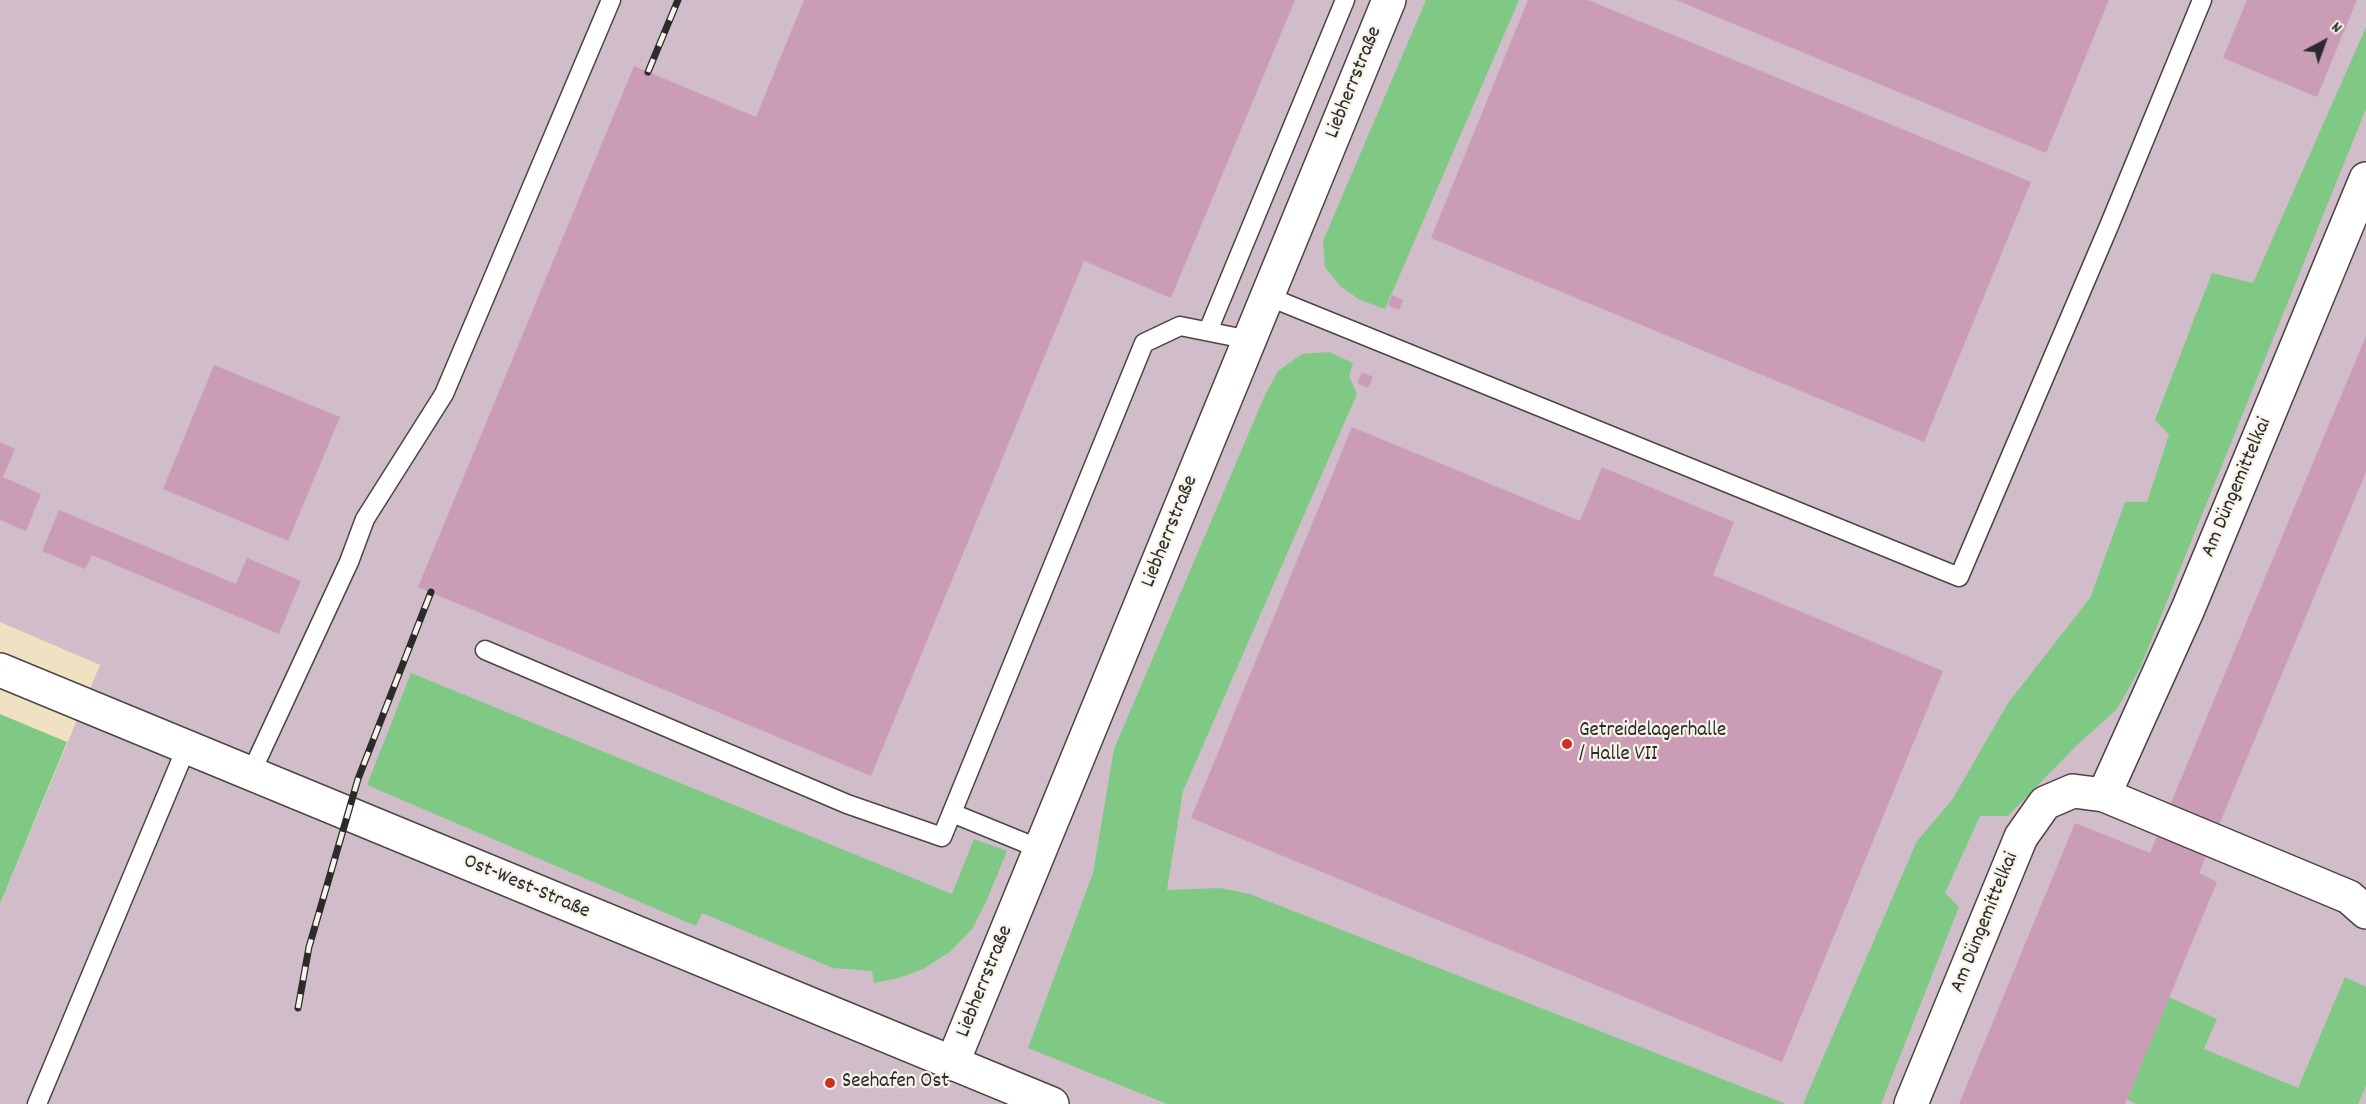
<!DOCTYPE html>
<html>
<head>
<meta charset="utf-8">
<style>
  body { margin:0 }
  #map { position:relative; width:2366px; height:1104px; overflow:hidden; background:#f0e1c2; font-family:Dekko,sans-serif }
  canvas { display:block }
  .north { position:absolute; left:2294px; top:12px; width:60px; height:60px; -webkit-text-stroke:4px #f7f3e8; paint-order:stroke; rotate:41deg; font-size:16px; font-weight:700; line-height:24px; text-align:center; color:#2b2b2b }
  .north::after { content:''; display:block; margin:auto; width:21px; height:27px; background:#2b2b2b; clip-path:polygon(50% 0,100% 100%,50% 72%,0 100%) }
</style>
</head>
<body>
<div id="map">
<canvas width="2366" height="1104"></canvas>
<div class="north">N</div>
</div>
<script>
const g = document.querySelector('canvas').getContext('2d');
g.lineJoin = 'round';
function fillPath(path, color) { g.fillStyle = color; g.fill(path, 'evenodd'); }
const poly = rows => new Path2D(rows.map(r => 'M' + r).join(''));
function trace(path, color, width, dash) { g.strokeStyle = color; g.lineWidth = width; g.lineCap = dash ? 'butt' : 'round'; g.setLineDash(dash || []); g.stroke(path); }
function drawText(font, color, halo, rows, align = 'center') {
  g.font = font + ' Dekko,sans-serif'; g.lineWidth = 4.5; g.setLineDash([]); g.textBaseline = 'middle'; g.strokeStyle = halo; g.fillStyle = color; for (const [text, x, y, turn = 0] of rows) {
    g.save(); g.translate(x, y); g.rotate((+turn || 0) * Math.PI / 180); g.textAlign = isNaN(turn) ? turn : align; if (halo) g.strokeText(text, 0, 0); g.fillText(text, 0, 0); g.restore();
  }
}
fillPath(poly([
  [0,0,2366,0,2366,1104,0,1104,0,904,100,665,0,622]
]), '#d1bdc9');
fillPath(poly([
  [1426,0,1519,0,1385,309,1360,300,1340,286,1325,267,1323,241],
  [2366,27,2366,109,2140,668,2117,709,2076,746,2008,816,1980,816,1945,893,1959,907,1881,1104,1803,1104,1917,841,1952,800,2008,703,2090,598,2125,502,2147,502,2169,435,2155,420,2212,273,2253,283],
  [1329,352,1353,363,1349,376,1357,394,1183,791,1167,890,1220,888,1250,894,1786,1104,1167,1104,1028,1048,1093,873,1114,749,1265,395,1278,371,1302,354],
  [411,673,952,894,974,839,1007,851,986,902,972,929,950,952,923,969,899,978,874,983,872,971,833,968,702,913,696,926,367,785],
  [0,714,67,742,0,904],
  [2345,977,2366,987,2366,1086,2358,1104,2136,1104,2127,1099,2169,997,2217,1019,2204,1049,2298,1088]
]), '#80c985');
fillPath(poly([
  [804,0,1295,0,1171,298,1084,261,871,776,418,587,634,66,756,117],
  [1528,0,1588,0,2031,182,1924,442,1431,238],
  [1676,0,2109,0,2046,153],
  [2247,0,2357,0,2317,97,2223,58],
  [1392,295,1403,300,1399,310,1388,305],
  [2366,336,2366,472,2199,873,2217,882,2125,1104,1959,1104,2075,823,2150,853],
  [214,365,340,417,288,541,163,489],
  [1362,372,1373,377,1368,388,1357,383],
  [1352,427,1580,521,1602,467,1734,522,1713,575,1943,671,1782,1062,1191,818],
  [0,442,15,449,3,477,41,494,26,531,0,520],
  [59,510,236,584,247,558,301,581,279,634,92,555,85,569,42,551]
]), '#ca9cb6');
const lane = poly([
  [1267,296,1959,577,2109,226,2202,0],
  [1208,331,1345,0],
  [485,650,847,804,942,837,1144,343,1180,326,1250,340],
  [251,773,349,562,365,519,444,394,611,0],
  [952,813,1040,849],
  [37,1104,187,746]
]);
const street = poly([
  [0,670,1052,1104],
  [2104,795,2349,897,2366,912],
  [952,1064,1389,0],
  [1911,1104,2021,837,2045,803,2073,791,2104,795,2188,609,2366,179]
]);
trace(lane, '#494642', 21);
trace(street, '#494642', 36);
trace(lane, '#fff', 18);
trace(street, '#fff', 33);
const rail = poly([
  [648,72,678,0],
  [298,1008,309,947,358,779,431,592]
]);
trace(rail, '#2b2b2b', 7);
trace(rail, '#f7f3e8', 4.5, [14]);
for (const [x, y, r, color] of [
  [1567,744,6,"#c8321e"],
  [830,1083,6,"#c8321e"]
]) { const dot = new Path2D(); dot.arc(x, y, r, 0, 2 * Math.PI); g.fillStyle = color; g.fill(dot); trace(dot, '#f7f3e8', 2); }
drawText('21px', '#2b2b2b', '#f7f3e8', [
  ["Liebherrstraße",1355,83,-68],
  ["Am Düngemittelkai",2238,488,-67],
  ["Liebherrstraße",1171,532,-68],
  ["Ost-West-Straße",526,888,23],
  ["Am Düngemittelkai",1986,923,-68],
  ["Liebherrstraße",986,982,-68]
]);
drawText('21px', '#2b2b2b', '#f7f3e8', [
  ["Getreidelagerhalle",1579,732],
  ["/ Halle VII",1579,756],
  ["Seehafen Ost",842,1083]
], 'left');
</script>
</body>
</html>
